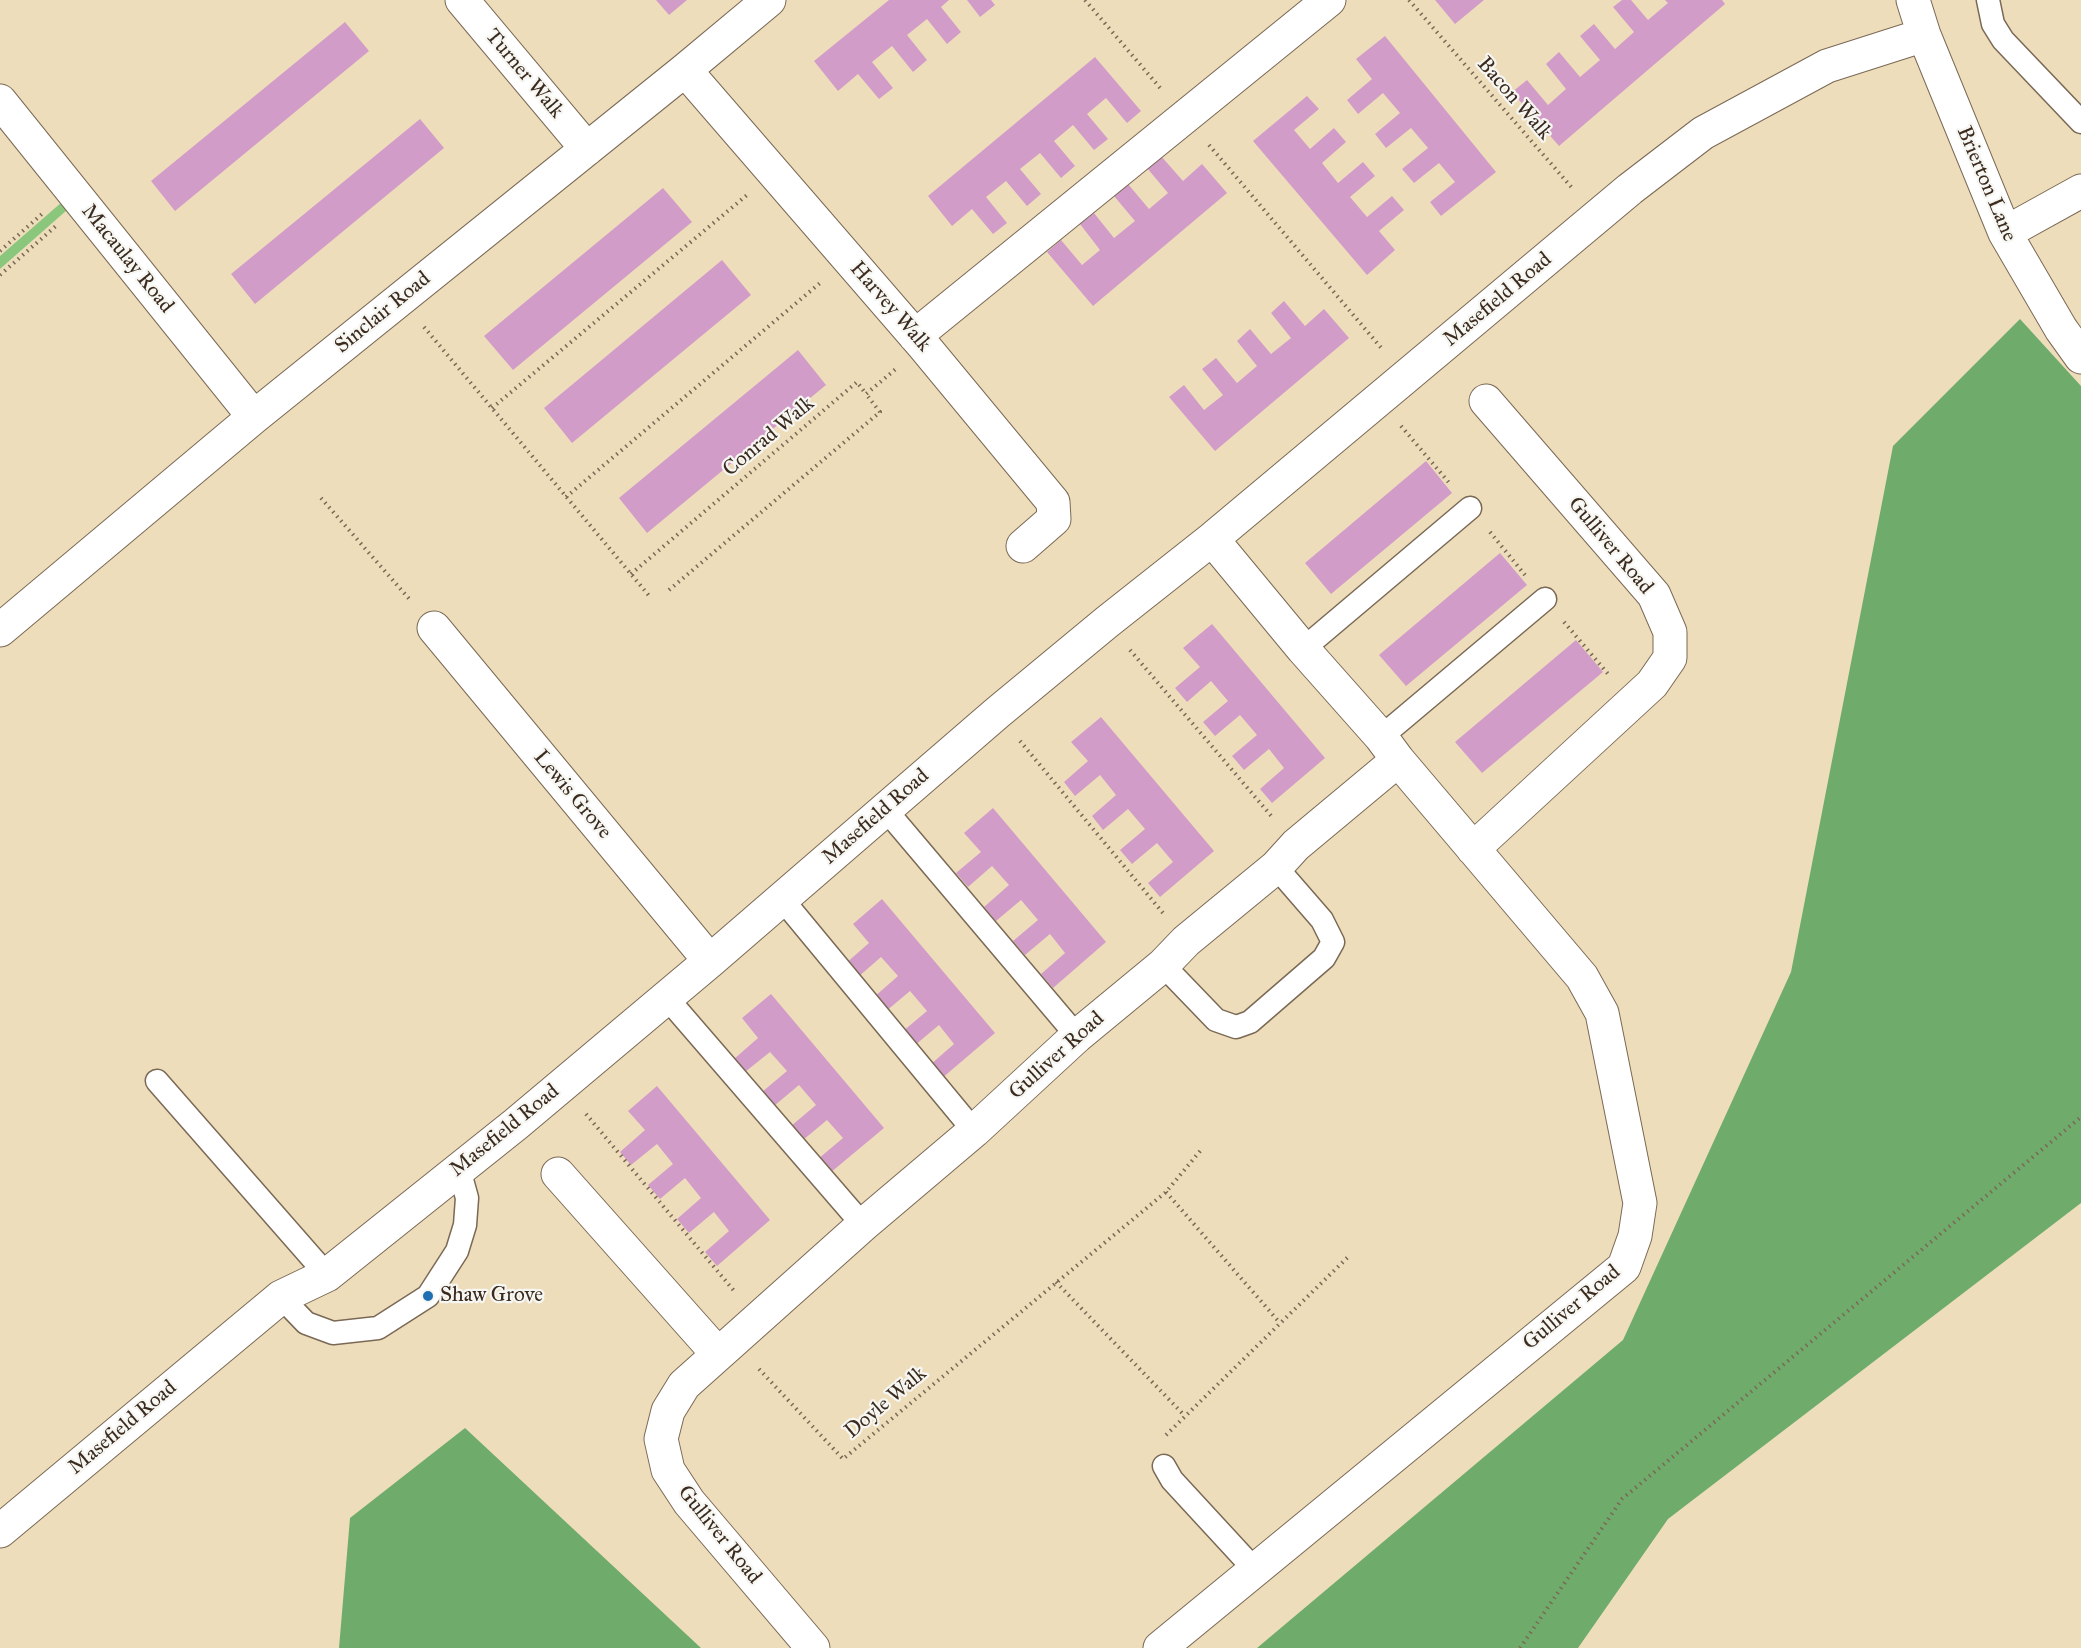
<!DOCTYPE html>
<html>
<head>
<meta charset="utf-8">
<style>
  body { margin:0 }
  canvas { display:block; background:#edb }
</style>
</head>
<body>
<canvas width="2081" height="1648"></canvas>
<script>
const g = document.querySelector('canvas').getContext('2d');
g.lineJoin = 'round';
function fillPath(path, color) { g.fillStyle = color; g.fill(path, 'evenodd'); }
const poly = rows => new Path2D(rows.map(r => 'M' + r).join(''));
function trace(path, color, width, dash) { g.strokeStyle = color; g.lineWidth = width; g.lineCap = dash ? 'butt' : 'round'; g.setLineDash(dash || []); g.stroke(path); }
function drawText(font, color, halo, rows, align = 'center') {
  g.font = font + ' "IM FELL Great Primer",serif'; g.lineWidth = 4.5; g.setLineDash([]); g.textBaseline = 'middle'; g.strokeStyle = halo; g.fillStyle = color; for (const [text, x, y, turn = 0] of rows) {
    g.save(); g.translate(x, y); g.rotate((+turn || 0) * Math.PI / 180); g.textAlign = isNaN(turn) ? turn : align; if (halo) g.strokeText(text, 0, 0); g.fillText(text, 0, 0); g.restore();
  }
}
fillPath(poly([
  [70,195,75,203,0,269,0,256]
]), '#8ac77d');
fillPath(poly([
  [2020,319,2081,386,2081,1203,1668,1519,1578,1648,1257,1648,1623,1340,1791,972,1893,446],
  [465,1428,701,1648,339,1648,350,1518]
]), '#6fac6c');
fillPath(poly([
  [656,0,687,0,669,15],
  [889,0,949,0,941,7,961,32,947,44,927,19,907,35,927,60,913,72,892,46,872,62,893,88,879,99,858,74,838,91,814,61],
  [967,0,991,0,995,5,980,17],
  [1435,0,1484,0,1455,24],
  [1622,0,1631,0,1648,20,1668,3,1665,0,1722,0,1725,4,1559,146,1512,92,1527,80,1548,105,1566,89,1546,64,1559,52,1580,77,1600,60,1580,36,1594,24,1615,49,1634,32,1613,7],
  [345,22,369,51,175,211,151,181],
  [1385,36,1496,172,1441,216,1430,202,1455,182,1439,163,1414,183,1402,169,1428,148,1411,128,1386,148,1375,134,1400,113,1383,93,1358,114,1347,100,1372,79,1356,59],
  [1095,57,1141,111,1127,123,1106,98,1087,114,1108,139,1094,150,1073,125,1054,141,1075,166,1061,178,1040,153,1020,169,1041,194,1027,206,1006,181,986,197,1007,223,993,234,972,209,952,226,928,196],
  [1307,96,1319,109,1294,130,1310,149,1334,128,1346,142,1322,163,1338,183,1363,162,1375,176,1350,197,1367,217,1392,196,1404,210,1379,231,1395,250,1367,275,1253,141],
  [420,119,444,148,255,304,231,274],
  [1161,156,1183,181,1202,164,1227,193,1093,306,1047,252,1061,240,1082,265,1100,250,1080,224,1094,213,1114,238,1135,221,1114,196,1128,184,1149,209,1168,193,1147,168],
  [663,188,692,222,513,370,484,336],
  [722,260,751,295,572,443,544,408],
  [1284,301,1305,326,1324,309,1349,338,1215,451,1169,397,1184,385,1204,410,1223,395,1202,369,1216,358,1237,383,1257,366,1237,341,1250,329,1271,354,1291,338,1271,313],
  [798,350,826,385,647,533,619,498],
  [1426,461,1452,493,1331,594,1305,563],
  [1500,553,1527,585,1406,686,1379,655],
  [1212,624,1325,758,1272,803,1260,789,1284,768,1269,749,1244,770,1232,756,1257,735,1240,715,1215,736,1203,722,1228,701,1211,681,1187,702,1175,688,1200,667,1183,648],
  [1576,640,1603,672,1482,773,1455,742],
  [1101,717,1214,851,1160,897,1148,883,1173,862,1157,843,1132,864,1120,850,1145,829,1128,809,1103,830,1092,816,1116,795,1100,775,1075,796,1064,782,1088,761,1071,742],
  [993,808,1106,942,1053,988,1041,974,1065,953,1050,934,1025,955,1013,941,1038,920,1021,900,996,921,984,907,1009,885,992,866,968,887,956,873,981,852,964,833],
  [882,899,995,1033,941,1079,930,1065,954,1044,939,1025,914,1046,902,1032,927,1011,910,991,885,1012,873,998,898,976,881,957,857,978,845,964,869,943,853,924],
  [771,994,884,1128,830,1173,818,1159,843,1138,827,1120,803,1140,791,1126,816,1105,799,1085,774,1106,762,1092,787,1071,770,1052,745,1072,734,1059,758,1038,742,1018],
  [657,1086,770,1220,717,1266,705,1252,729,1231,714,1212,689,1233,677,1219,701,1198,685,1178,660,1199,648,1185,673,1164,657,1144,631,1165,620,1152,645,1130,628,1111]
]), '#d29cc8');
const service = poly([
  [1988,0,1993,24,2003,40,2081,122],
  [1303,649,1470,508],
  [1381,737,1545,599],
  [885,809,1077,1036],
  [782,899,974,1131],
  [1163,965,1216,1020,1236,1027,1250,1022,1324,958,1333,942,1322,920,1276,867],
  [666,997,863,1225],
  [157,1081,327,1275],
  [281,1297,306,1323,333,1333,378,1328,428,1296,457,1251,465,1225,467,1198,459,1169],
  [1164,1466,1172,1480,1255,1570]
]);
const minor = poly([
  [462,0,587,149],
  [1913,0,1924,35,2005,233,2061,329,2081,357],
  [685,70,923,345,1053,502,1054,519,1023,546],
  [0,101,254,417],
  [2005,233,2081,191],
  [915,336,1329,0],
  [434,628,710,961],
  [0,630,254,417,685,70,769,0],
  [1473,849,1652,684,1670,658,1670,632,1654,595,1486,401],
  [558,1174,717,1353],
  [0,1531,281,1297,327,1275,516,1124,710,961,997,713,1107,622,1212,539,1630,189,1703,133,1827,66,1924,35],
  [813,1648,689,1502,668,1470,661,1439,668,1411,684,1385,863,1225,974,1131,1077,1036,1163,965,1186,941,1276,867,1296,845,1398,760],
  [1160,1648,1624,1267,1635,1236,1640,1203,1602,1013,1582,977,1398,760,1381,737,1303,649,1212,539]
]);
trace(service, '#7a6955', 25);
trace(minor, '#7a6955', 35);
trace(poly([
  [1085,0,1161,89],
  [1409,0,1573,189],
  [1209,145,1383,350],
  [0,251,42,214],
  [0,275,56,226],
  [424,327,651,598],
  [492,408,747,195],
  [1401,426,1451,485],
  [566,497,820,283],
  [321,498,411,601],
  [1490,532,1525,575],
  [631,574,857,382,866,394,897,368],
  [669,590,880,412,866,394],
  [1564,622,1608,674],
  [1130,650,1273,818],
  [1020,741,1163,913],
  [586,1114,735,1292],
  [1166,1192,1280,1323],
  [1056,1282,1184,1415],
  [759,1369,843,1459,1166,1192,1201,1150],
  [1166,1435,1348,1257],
  [1520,1648,1622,1499,2081,1117]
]), '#7a6955', 4, [1.5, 4.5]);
trace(service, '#fff', 22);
trace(minor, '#fff', 33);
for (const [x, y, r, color] of [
  [428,1296,6,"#1f6fb2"]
]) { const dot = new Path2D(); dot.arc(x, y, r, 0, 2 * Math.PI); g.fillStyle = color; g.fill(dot); trace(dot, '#f6f6f2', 2); }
drawText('21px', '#3b2a1e', '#f6f6f2', [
  ["Turner Walk",524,74,50],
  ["Bacon Walk",1514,99,49],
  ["Brierton Lane",1986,184,67],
  ["Macaulay Road",127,259,51],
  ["Masefield Road",1498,300,-40],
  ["Harvey Walk",890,307,49],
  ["Sinclair Road",383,313,-39],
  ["Conrad Walk",769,437,-40],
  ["Gulliver Road",1610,546,50],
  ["Lewis Grove",572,795,50],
  ["Masefield Road",876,817,-41],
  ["Gulliver Road",1057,1056,-42],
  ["Masefield Road",505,1131,-39],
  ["Gulliver Road",1572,1308,-40],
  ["Doyle Walk",886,1403,-40],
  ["Masefield Road",123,1428,-40],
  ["Gulliver Road",719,1535,51]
]);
drawText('21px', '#3b2a1e', '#f6f6f2', [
  ["Shaw Grove",440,1296]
], 'left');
</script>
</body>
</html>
